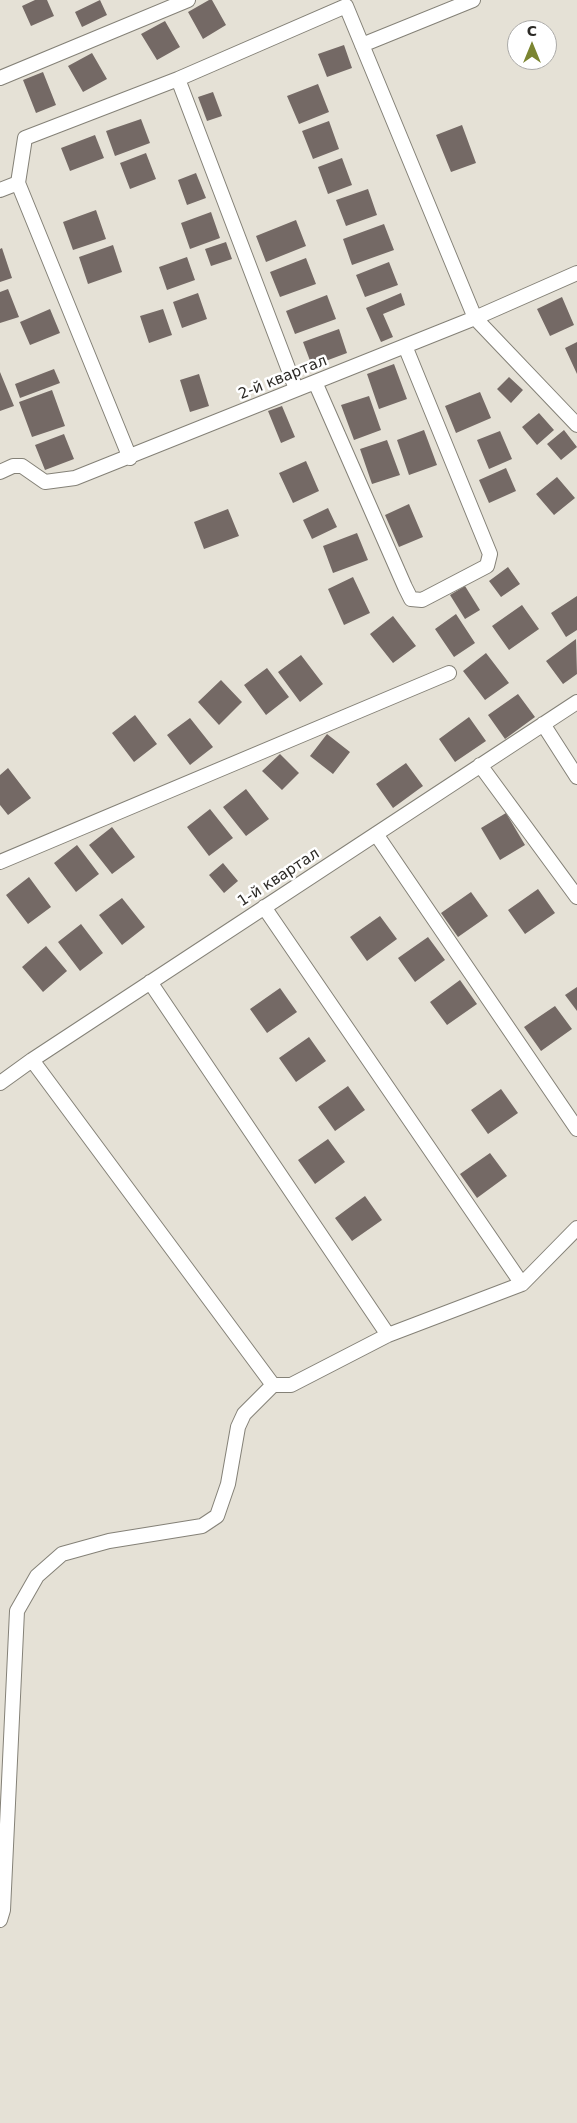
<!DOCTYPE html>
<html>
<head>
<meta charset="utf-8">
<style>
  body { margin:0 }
  #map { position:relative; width:577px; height:2123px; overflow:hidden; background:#e5e1d6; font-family:"DejaVu Sans",sans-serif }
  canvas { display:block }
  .north { position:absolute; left:507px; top:20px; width:50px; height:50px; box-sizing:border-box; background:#fff; border:1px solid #abaaa8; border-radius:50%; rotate:0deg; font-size:14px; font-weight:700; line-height:20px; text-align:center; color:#2c2a26 }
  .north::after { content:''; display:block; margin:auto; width:18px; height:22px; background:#7b8531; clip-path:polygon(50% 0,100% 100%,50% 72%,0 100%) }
</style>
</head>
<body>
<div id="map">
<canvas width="577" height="2123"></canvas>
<div class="north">С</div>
</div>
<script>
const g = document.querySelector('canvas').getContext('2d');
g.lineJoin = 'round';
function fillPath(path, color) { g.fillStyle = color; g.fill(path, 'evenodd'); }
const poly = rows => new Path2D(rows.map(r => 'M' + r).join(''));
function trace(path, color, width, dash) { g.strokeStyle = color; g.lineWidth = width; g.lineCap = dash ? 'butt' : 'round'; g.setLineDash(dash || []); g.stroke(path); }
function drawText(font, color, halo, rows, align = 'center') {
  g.font = font + ' "DejaVu Sans",sans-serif'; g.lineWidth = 5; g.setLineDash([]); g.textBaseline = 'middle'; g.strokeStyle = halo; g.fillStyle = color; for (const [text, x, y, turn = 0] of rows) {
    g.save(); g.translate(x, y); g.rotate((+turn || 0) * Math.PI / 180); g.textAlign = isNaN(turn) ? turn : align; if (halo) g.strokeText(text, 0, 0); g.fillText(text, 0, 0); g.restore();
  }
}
fillPath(poly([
  [35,0,47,0,54,16,31,26,22,6],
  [100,0,107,15,82,27,75,12],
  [209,0,212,0,226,25,203,39,188,12],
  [165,21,180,47,157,60,141,34],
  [344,45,352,68,327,77,318,54],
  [92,53,107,79,83,92,68,66],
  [43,72,56,105,36,113,23,80],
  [318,84,329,112,299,124,287,96],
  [213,92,222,116,207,121,198,97],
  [141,119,150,143,115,156,106,131],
  [329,121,339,149,313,159,302,131],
  [462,125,476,163,451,172,436,135],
  [95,135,104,158,70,171,61,148],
  [146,153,156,179,130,189,120,163],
  [342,158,352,185,328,194,318,167],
  [196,173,206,198,187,205,178,180],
  [368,189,377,215,346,226,336,200],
  [96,210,106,239,73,250,63,222],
  [211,212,220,238,190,249,181,223],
  [296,220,306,246,266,262,256,236],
  [384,224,394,250,352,265,343,239],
  [226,242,232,259,211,266,205,249],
  [113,245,122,272,88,284,79,257],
  [2,248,12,278,0,282,0,249],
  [187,257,195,280,167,290,159,267],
  [306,258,316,284,280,297,270,272],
  [389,262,398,285,365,297,356,275],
  [8,289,19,317,0,323,0,292],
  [198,293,207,319,182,328,173,302],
  [401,293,405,305,383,314,393,337,381,342,366,308],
  [327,295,336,319,295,334,286,311],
  [562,297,574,325,550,336,537,309],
  [50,309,60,333,30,345,20,322],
  [163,309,172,335,149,343,140,316],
  [339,329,347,353,312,366,303,342],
  [577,342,577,374,565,348],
  [394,364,407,399,379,409,367,374],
  [54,369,60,383,20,398,15,384],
  [0,372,14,406,0,411],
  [199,374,209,406,190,412,180,380],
  [509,377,523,390,511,403,497,389],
  [52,390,65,426,32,437,19,402],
  [480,392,491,418,456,433,445,406],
  [369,396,381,430,354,440,341,405],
  [282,406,295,437,281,443,268,411],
  [539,413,554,430,537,445,522,427],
  [424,430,437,465,409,475,397,440],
  [564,430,577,447,561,460,547,444],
  [500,431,512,459,489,469,477,440],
  [64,434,74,459,45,470,35,445],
  [387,440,400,475,372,484,360,449],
  [306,461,319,491,293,503,279,473],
  [506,468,516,491,489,503,479,480],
  [557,477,575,498,554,515,536,494],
  [409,504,423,537,399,547,385,515],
  [328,508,337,527,312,539,303,520],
  [228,509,239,536,204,549,194,522],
  [357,533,368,560,333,573,323,546],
  [508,567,520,584,501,597,489,581],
  [353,577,370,613,344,625,328,589],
  [465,586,480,610,465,619,450,595],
  [577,596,577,630,566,637,551,613],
  [522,605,539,629,509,650,492,626],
  [456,614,475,643,454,657,435,629],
  [393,616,416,646,393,663,370,634],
  [576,639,577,674,563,684,546,661],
  [486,653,509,683,485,700,463,671],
  [301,655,323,684,300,702,278,672],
  [267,668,289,697,266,715,244,685],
  [221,680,242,702,219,725,198,702],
  [518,694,535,717,505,739,488,715],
  [135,715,157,744,134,762,112,733],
  [469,717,486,741,455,762,439,739],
  [190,718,213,747,190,765,167,735],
  [327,734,350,752,333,774,310,756],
  [280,754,299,773,282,790,262,771],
  [406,763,423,786,393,808,376,784],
  [8,768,31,798,8,815,0,805,0,775],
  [246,789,269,819,246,836,223,807],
  [210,809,233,838,209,856,187,827],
  [506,813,525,845,500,860,481,828],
  [112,827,135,857,112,874,89,845],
  [77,845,99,874,76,892,54,863],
  [223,863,238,881,224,893,209,875],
  [29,877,51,907,28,924,6,895],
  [538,889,555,913,525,934,508,910],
  [471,892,488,916,458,937,441,913],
  [122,898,145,927,122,945,99,915],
  [380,916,397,939,367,961,350,937],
  [81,924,103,953,80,971,58,942],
  [428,937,445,960,415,982,398,958],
  [46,946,67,971,43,992,22,967],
  [460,980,477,1004,447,1025,430,1002],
  [577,987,577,1011,565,995],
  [280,988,297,1012,267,1033,250,1009],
  [555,1006,572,1029,541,1051,524,1027],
  [309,1037,326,1061,296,1082,279,1058],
  [348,1086,365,1110,335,1131,318,1107],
  [501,1089,518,1113,488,1134,471,1110],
  [328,1139,345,1162,315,1184,298,1160],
  [490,1153,507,1176,477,1198,460,1174],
  [365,1196,382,1220,352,1241,335,1218]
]), '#746965');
const minor = poly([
  [362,45,473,0],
  [0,78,188,0],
  [178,79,296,389],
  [18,183,130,458],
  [0,190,18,183,25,138,178,79,346,6,475,318,577,425],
  [315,382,405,587,411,599,422,600,487,566,490,554,405,346],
  [0,472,13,466,22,466,45,482,75,478,475,318,577,273],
  [543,724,577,777],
  [480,765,577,897],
  [376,834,577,1129],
  [0,862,449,673],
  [264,907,522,1284],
  [150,982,388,1335],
  [32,1060,273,1385,291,1385,388,1335,522,1284,577,1228],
  [0,1083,32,1060,577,702],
  [0,1920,3,1910,17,1611,37,1576,62,1554,109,1541,202,1526,217,1516,228,1484,238,1427,244,1414,273,1385]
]);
trace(minor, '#848177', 16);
trace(minor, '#fff', 14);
drawText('15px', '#2c2a26', '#fff', [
  ["2-й квартал",283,378,-22],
  ["1-й квартал",279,878,-33]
]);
</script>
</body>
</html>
